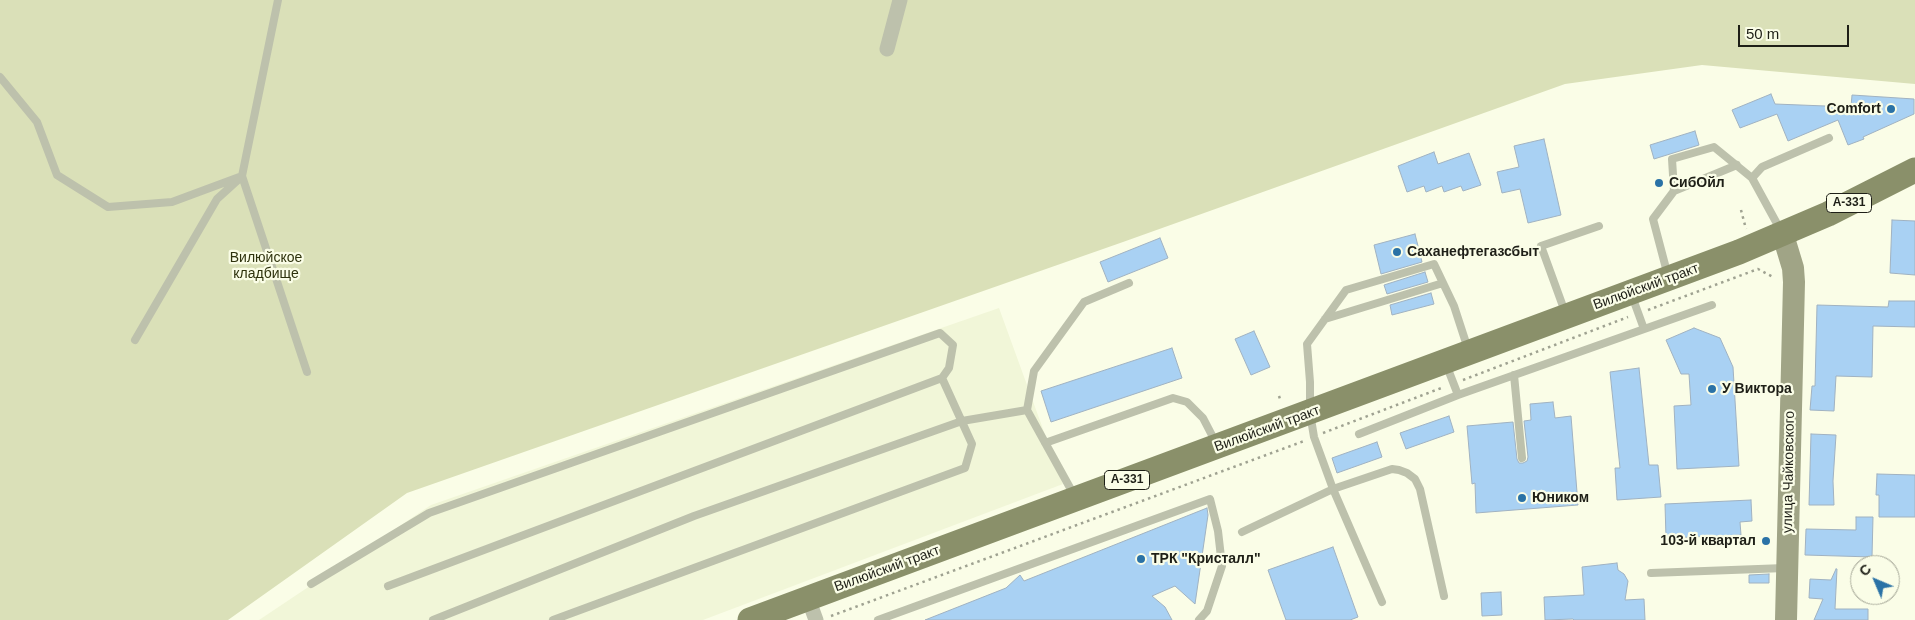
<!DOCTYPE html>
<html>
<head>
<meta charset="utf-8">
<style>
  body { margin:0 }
  #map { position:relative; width:1915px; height:620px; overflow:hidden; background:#fafde7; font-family:Arial,sans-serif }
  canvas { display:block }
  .north { position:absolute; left:1850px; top:555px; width:50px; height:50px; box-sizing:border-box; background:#fafde7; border:1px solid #a2a494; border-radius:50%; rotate:315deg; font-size:14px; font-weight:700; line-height:20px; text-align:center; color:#1e1f17 }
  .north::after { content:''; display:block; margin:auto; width:18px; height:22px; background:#2a72a6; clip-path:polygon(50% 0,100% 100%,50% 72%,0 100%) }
  .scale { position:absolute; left:1738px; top:25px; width:111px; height:22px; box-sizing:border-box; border:2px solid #1e1f17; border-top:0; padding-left:6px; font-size:15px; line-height:18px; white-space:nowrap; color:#1e1f17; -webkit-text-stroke:4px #fafde7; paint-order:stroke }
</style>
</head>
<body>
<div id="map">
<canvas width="1915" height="620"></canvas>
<div class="north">С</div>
<div class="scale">50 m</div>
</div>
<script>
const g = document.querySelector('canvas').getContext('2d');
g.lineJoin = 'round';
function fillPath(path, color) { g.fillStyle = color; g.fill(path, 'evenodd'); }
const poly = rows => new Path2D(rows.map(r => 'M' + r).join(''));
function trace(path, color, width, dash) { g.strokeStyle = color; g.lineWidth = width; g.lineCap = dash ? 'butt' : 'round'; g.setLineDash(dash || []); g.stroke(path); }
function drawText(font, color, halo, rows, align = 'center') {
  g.font = font + ' Arial,sans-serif'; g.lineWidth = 4.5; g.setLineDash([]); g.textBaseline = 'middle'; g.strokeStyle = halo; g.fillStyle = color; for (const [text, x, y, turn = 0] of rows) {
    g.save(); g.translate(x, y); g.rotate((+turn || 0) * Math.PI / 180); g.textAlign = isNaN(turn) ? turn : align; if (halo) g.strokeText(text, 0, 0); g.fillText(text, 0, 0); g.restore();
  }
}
fillPath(poly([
  [999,308,1063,484,703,620,259,620,431,505]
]), '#f1f6d8');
fillPath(poly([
  [0,0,1915,0,1915,84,1702,65,1565,84,1123,242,407,493,228,620,0,620]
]), '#dae0b8');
const building = poly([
  [1771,94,1775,104,1851,107,1852,95,1914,99,1914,114,1863,137,1864,139,1848,145,1838,120,1788,141,1777,114,1740,128,1732,110,1771,94],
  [1695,131,1699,145,1654,159,1650,145,1695,131],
  [1544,139,1561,215,1528,223,1520,189,1502,193,1497,172,1519,167,1514,146,1544,139],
  [1434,152,1438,164,1469,153,1481,185,1463,191,1461,186,1444,192,1442,186,1426,192,1424,186,1407,192,1398,166,1434,152],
  [1892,220,1915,221,1915,275,1890,273,1892,220],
  [1415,234,1422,262,1381,274,1374,245,1415,234],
  [1160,238,1168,258,1108,282,1100,262,1160,238],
  [1425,272,1428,282,1387,294,1384,285,1425,272],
  [1431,293,1434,304,1392,315,1390,305,1431,293],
  [1889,301,1915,301,1915,327,1873,326,1872,377,1836,376,1834,411,1810,410,1812,386,1815,386,1817,305,1888,307,1889,301],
  [1694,328,1720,338,1733,367,1739,466,1677,469,1674,406,1691,405,1689,374,1681,374,1666,340,1694,328],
  [1254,331,1270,367,1251,375,1235,339,1254,331],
  [1172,348,1182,378,1051,422,1041,391,1172,348],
  [1639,368,1649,465,1658,465,1661,497,1617,500,1615,468,1620,468,1610,372,1639,368],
  [1553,402,1555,418,1571,416,1578,505,1476,513,1475,483,1472,484,1467,426,1513,422,1517,459,1519,463,1523,463,1527,461,1528,457,1524,421,1531,420,1530,404,1553,402],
  [1449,416,1454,432,1406,449,1400,433,1449,416],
  [1811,434,1836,435,1833,481,1834,505,1809,505,1811,434],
  [1377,442,1382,457,1337,473,1332,458,1377,442],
  [1877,474,1915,475,1915,517,1879,517,1879,495,1876,495,1877,474],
  [1751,500,1752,521,1740,522,1741,535,1666,538,1665,504,1751,500],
  [1207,508,1208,515,1195,604,1175,586,1152,596,1165,607,1172,620,925,620,1006,588,1020,575,1024,581,1207,508],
  [1856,517,1873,517,1872,557,1805,555,1806,529,1856,530,1856,517],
  [1333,547,1358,617,1350,620,1286,620,1268,570,1333,547],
  [1617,563,1618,570,1624,574,1628,581,1625,600,1644,599,1645,620,1574,620,1573,619,1545,620,1544,597,1584,595,1582,567,1617,563],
  [1836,569,1837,569,1835,609,1868,609,1868,620,1814,620,1823,599,1809,598,1810,579,1831,580,1836,569],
  [1769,574,1769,583,1749,583,1749,575,1769,574],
  [1501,592,1502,615,1482,616,1481,593,1501,592]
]);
fillPath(building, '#a9d1f3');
trace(building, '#a0b2c1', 1);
trace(poly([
  [1741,210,1746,229],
  [1648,310,1758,269,1773,277],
  [1463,380,1628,317],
  [1279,396,1281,402],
  [1323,433,1444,387],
  [831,616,1304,441]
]), '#9fa291', 2.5, [2.5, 4]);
trace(poly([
  [278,0,242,176,307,372],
  [0,77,37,122,57,175,108,207,172,202,242,176],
  [1752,178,1762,167,1829,138],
  [1674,191,1737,165],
  [1668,276,1653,219,1674,191,1672,159,1714,147,1752,178,1781,231],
  [1632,296,1644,329],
  [1565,312,1541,246,1599,226],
  [1325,319,1443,283],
  [135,340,217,199,239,179],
  [1446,364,1458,395],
  [1514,375,1522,458],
  [1027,410,1034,371,1084,302,1129,283],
  [1359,434,1458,395,1712,305],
  [1045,443,1173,398,1187,402,1203,418,1216,443],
  [1242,532,1333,489,1392,469,1399,470,1407,473,1415,479,1420,489,1444,596],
  [1651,573,1785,568],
  [311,584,429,513,940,333,953,345,949,368,942,378,972,444,965,468,553,620],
  [388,586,942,378],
  [1382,602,1333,489,1314,437,1310,413,1310,382,1307,344,1346,290,1434,264,1454,306,1468,349],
  [433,620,694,516,962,421,1027,410,1074,495],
  [878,620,1210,499,1218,531,1222,566,1207,611,1199,620]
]), '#bdc1ac', 8);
trace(poly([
  [887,49,900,0],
  [808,598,816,620]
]), '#bdc1ac', 15);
trace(poly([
  [1783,235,1793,268,1794,282,1786,620]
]), '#a0a486', 22);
trace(poly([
  [750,620,1739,252,1828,214,1915,170]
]), '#8a906a', 25);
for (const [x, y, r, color] of [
  [1891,109,5,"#2a72a6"],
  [1659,183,5,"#2a72a6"],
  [1397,252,5,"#2a72a6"],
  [1712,389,5,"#2a72a6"],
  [1522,498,5,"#2a72a6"],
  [1766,541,5,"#2a72a6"],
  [1141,559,5,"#2a72a6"]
]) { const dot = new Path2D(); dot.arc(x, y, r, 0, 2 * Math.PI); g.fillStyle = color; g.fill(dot); trace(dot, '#fafde7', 2); }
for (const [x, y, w] of [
  [1849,203,45],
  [1127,480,45]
]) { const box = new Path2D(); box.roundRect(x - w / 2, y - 9.5, w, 19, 4); g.fillStyle = '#fafde7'; g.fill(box); trace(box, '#1e1f17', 1); }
drawText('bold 12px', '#1e1f17', null, [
  ["А-331",1849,203],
  ["А-331",1127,480]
]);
drawText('bold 14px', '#1e1f17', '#fafde7', [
  ["Comfort",1881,109,"right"],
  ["СибОйл",1669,183],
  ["Саханефтегазсбыт",1407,252],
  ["У Виктора",1722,389],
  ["Юником",1532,498],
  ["103-й квартал",1756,541,"right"],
  ["ТРК \"Кристалл\"",1151,559]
], 'left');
drawText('14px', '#2e320d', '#fafde7', [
  ["Вилюйское",266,258],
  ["кладбище",266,274]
]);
drawText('14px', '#1e1f17', '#fafde7', [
  ["Вилюйский тракт",1646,287,-20],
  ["Вилюйский тракт",1267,429,-20],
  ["улица Чайковского",1789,472,-89],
  ["Вилюйский тракт",887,569,-20]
]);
</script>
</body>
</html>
